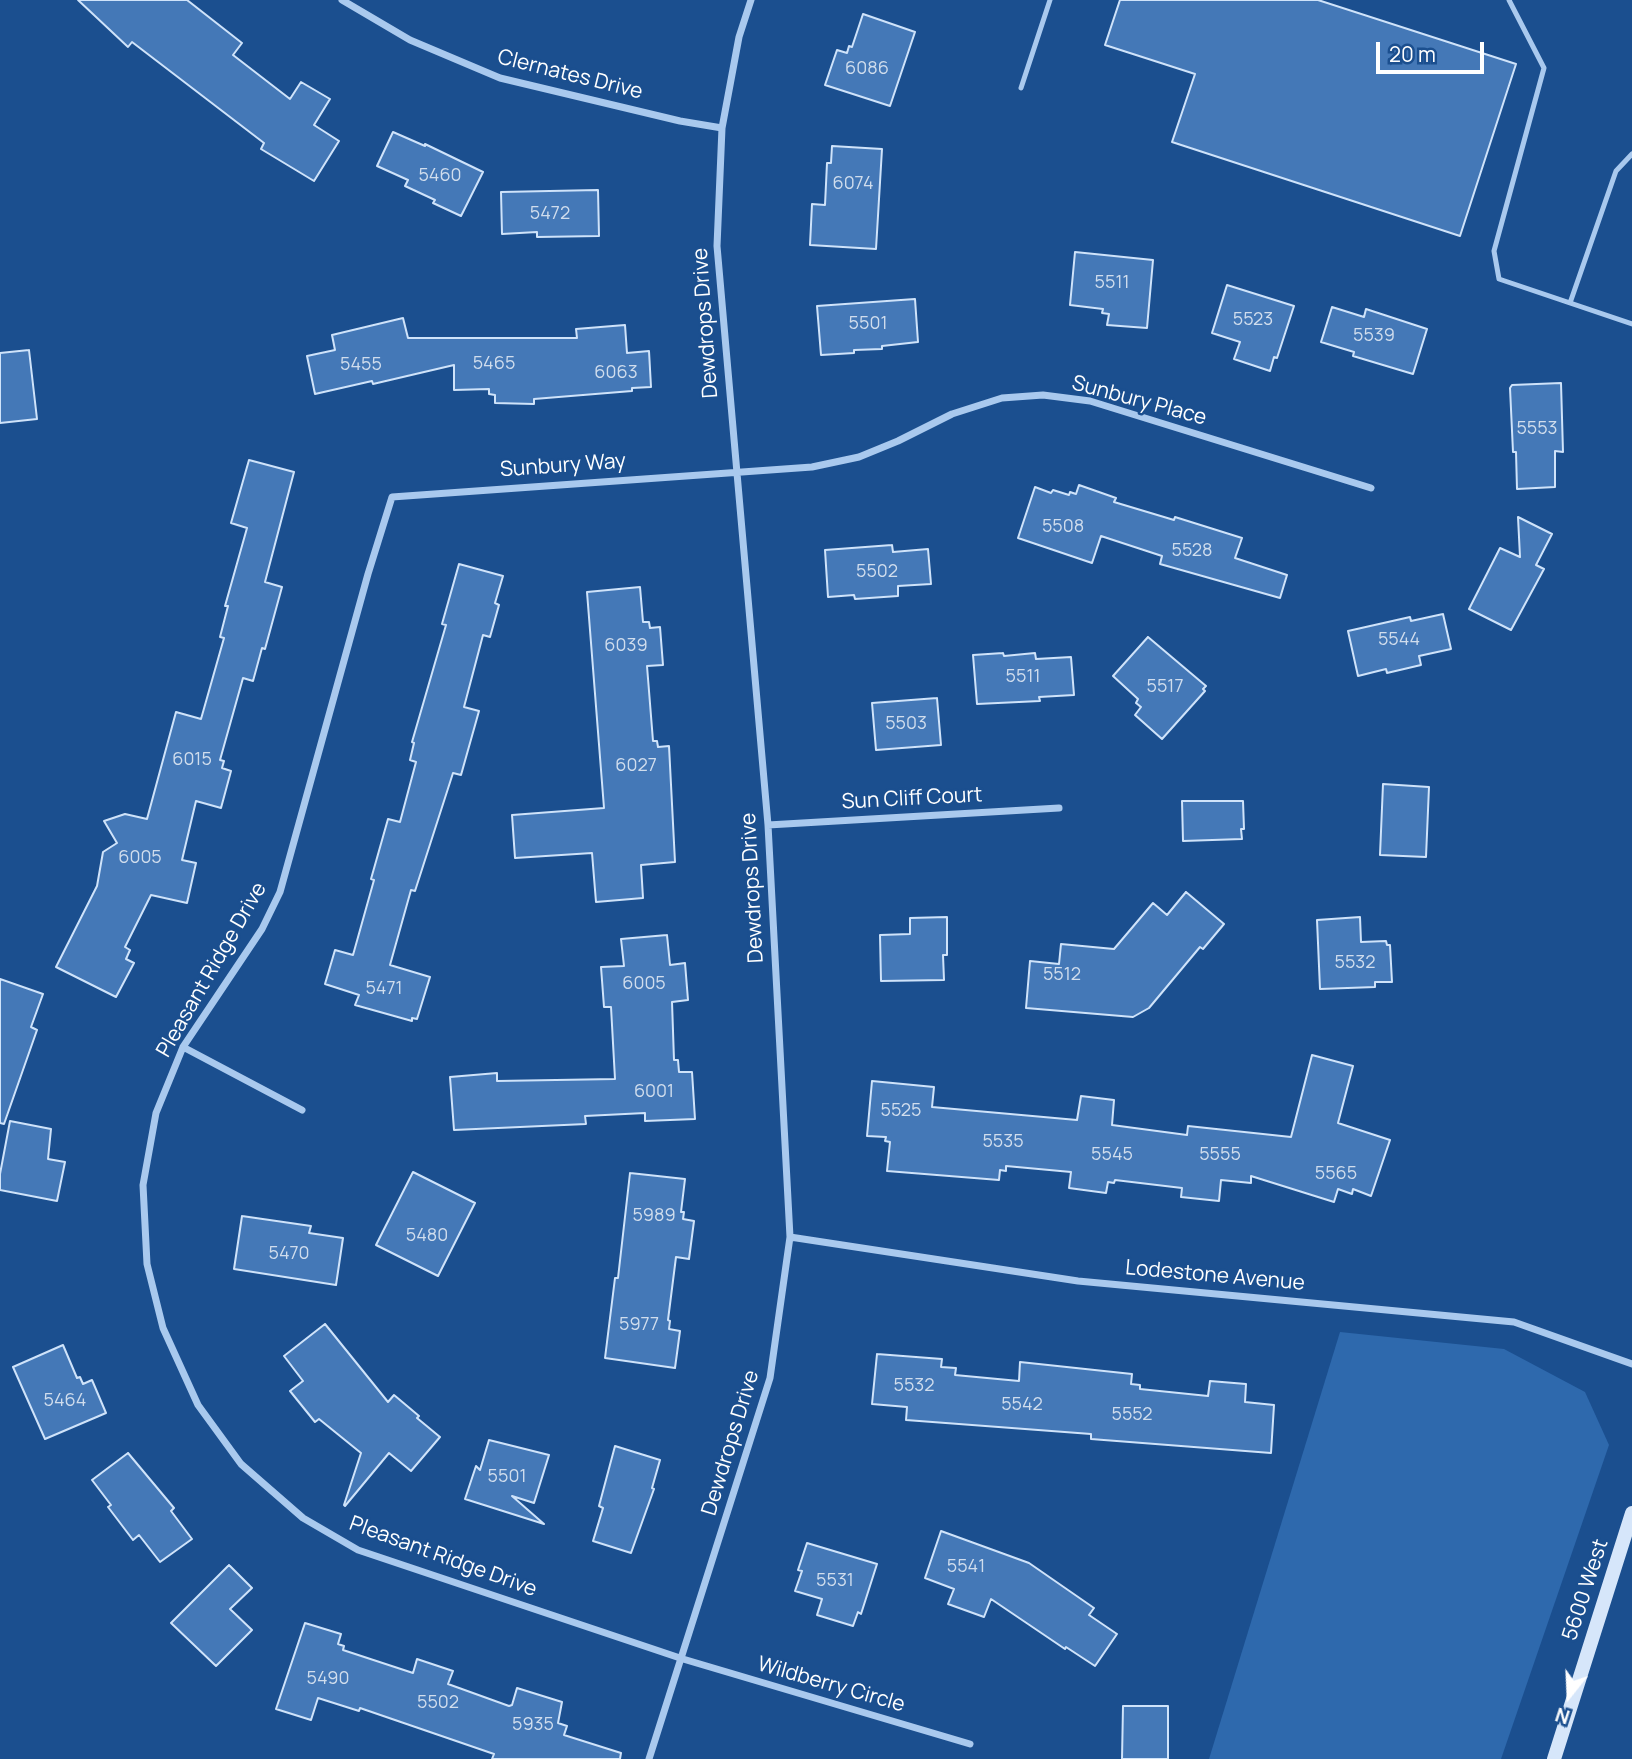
<!DOCTYPE html>
<html>
<head>
<meta charset="utf-8">
<style>
  body { margin:0 }
  #map { position:relative; width:1632px; height:1759px; overflow:hidden; background:#1b4f8f; font-family:Manrope,sans-serif }
  canvas { display:block }
  .north { position:absolute; left:1534px; top:1661px; width:70px; height:70px; -webkit-text-stroke:5px #1b4f8f; paint-order:stroke; rotate:198deg; font-size:19px; font-weight:700; line-height:28px; text-align:center; color:#fff }
  .north::after { content:''; display:block; margin:auto; width:24px; height:32px; background:#fff; clip-path:polygon(50% 0,100% 100%,50% 72%,0 100%) }
  .scale { position:absolute; left:1376px; top:42px; width:108px; height:32px; box-sizing:border-box; border:4px solid #fff; border-top:0; padding-left:9px; font-size:21px; line-height:24px; white-space:nowrap; color:#fff; -webkit-text-stroke:5px #1b4f8f; paint-order:stroke }
</style>
</head>
<body>
<div id="map">
<canvas width="1632" height="1759"></canvas>
<div class="north">N</div>
<div class="scale">20 m</div>
</div>
<script>
const g = document.querySelector('canvas').getContext('2d');
g.lineJoin = 'round';
function fillPath(path, color) { g.fillStyle = color; g.fill(path, 'evenodd'); }
const poly = rows => new Path2D(rows.map(r => 'M' + r).join(''));
function trace(path, color, width, dash) { g.strokeStyle = color; g.lineWidth = width; g.lineCap = dash ? 'butt' : 'round'; g.setLineDash(dash || []); g.stroke(path); }
function drawText(font, color, halo, rows, align = 'center') {
  g.font = font + ' Manrope,sans-serif'; g.lineWidth = 5; g.setLineDash([]); g.textBaseline = 'middle'; g.strokeStyle = halo; g.fillStyle = color; for (const [text, x, y, turn = 0] of rows) {
    g.save(); g.translate(x, y); g.rotate((+turn || 0) * Math.PI / 180); g.textAlign = isNaN(turn) ? turn : align; if (halo) g.strokeText(text, 0, 0); g.fillText(text, 0, 0); g.restore();
  }
}
fillPath(poly([
  [1340,1332,1504,1349,1585,1392,1609,1445,1501,1759,1209,1759]
]), '#2e69ad');
const building = poly([
  [78,0,187,0,242,43,233,55,290,99,301,82,330,99,314,125,339,141,314,181,261,149,264,143,132,42,128,47,78,0],
  [1120,0,1318,0,1516,64,1460,236,1172,142,1195,74,1105,45,1120,0],
  [863,14,915,32,890,106,825,85,837,50,847,53,849,46,852,47,863,14],
  [393,132,425,146,425,144,483,172,461,216,433,203,435,200,405,186,408,180,377,166,393,132],
  [832,146,882,149,876,249,810,245,812,204,825,205,827,163,831,163,832,146],
  [598,190,599,236,537,237,537,232,502,234,501,192,598,190],
  [1075,252,1153,260,1147,328,1107,325,1109,314,1102,313,1103,309,1070,305,1075,252],
  [1227,285,1294,306,1277,358,1274,357,1270,371,1234,359,1240,342,1212,333,1227,285],
  [915,299,918,342,882,346,882,349,854,350,854,353,821,355,817,306,915,299],
  [1332,307,1364,317,1366,309,1427,329,1413,374,1353,356,1354,352,1321,342,1332,307],
  [403,318,408,338,577,338,576,329,625,325,627,353,649,351,651,387,632,388,632,391,534,399,534,404,495,403,495,395,489,394,489,389,454,390,454,365,373,384,372,381,315,394,307,356,335,350,332,335,403,318],
  [29,350,37,419,0,423,0,353,29,350],
  [1561,383,1563,452,1555,451,1555,487,1517,489,1516,452,1513,452,1510,388,1512,385,1561,383],
  [249,460,294,472,265,582,282,587,265,649,262,648,253,681,243,678,220,760,224,761,222,768,231,771,221,808,196,801,182,860,196,863,187,903,151,895,125,947,130,950,126,959,134,963,116,997,56,967,97,886,103,852,117,843,104,821,125,814,147,819,176,712,201,719,224,638,220,637,228,606,225,606,247,528,231,523,249,460],
  [1079,485,1116,498,1114,502,1174,520,1175,517,1242,538,1235,558,1287,575,1280,598,1160,564,1162,556,1101,536,1092,563,1018,538,1035,487,1051,493,1053,490,1069,495,1070,492,1076,494,1079,485],
  [1518,517,1552,534,1536,565,1544,569,1511,630,1469,609,1500,548,1520,557,1518,517],
  [892,545,893,552,928,549,931,584,898,586,898,596,855,599,854,595,828,597,825,550,892,545],
  [459,564,503,576,495,603,499,605,490,637,483,635,464,707,479,711,461,775,453,773,415,891,411,890,390,965,430,977,417,1019,412,1018,412,1021,355,1005,359,995,325,984,335,950,353,955,374,880,371,879,388,819,400,822,416,762,410,760,414,743,412,742,446,625,442,624,459,564],
  [640,587,643,622,649,622,650,628,660,627,663,665,647,666,653,741,657,741,658,747,669,746,675,862,641,865,643,898,596,902,592,853,515,858,512,815,604,808,587,592,640,587],
  [1443,614,1451,649,1419,656,1421,665,1387,673,1386,669,1358,676,1348,631,1410,617,1411,621,1443,614],
  [1148,637,1206,686,1203,689,1205,691,1162,739,1135,715,1141,707,1136,703,1138,699,1113,676,1148,637],
  [1003,653,1004,656,1035,653,1036,659,1071,657,1074,695,1039,697,1040,701,977,704,973,655,1003,653],
  [937,698,941,745,876,750,872,703,937,698],
  [1383,784,1429,787,1426,857,1380,855,1383,784],
  [1182,801,1243,801,1244,829,1241,829,1242,839,1183,841,1182,801],
  [1186,892,1224,924,1203,949,1200,947,1149,1008,1133,1017,1026,1008,1030,961,1059,964,1061,944,1114,949,1153,903,1167,915,1186,892],
  [947,917,947,955,943,955,944,980,881,981,880,935,910,934,910,918,947,917],
  [1360,917,1361,942,1386,941,1387,945,1390,945,1392,982,1375,982,1375,987,1320,989,1317,920,1360,917],
  [667,935,670,965,685,963,688,1000,672,1002,674,1060,678,1060,679,1072,692,1072,695,1119,645,1121,645,1113,585,1116,586,1124,454,1130,450,1077,497,1073,497,1081,615,1079,611,1007,604,1007,601,967,624,966,621,939,667,935],
  [0,979,43,994,31,1027,37,1030,4,1124,0,1123,0,979],
  [1312,1055,1353,1066,1338,1123,1390,1140,1371,1196,1353,1189,1352,1194,1338,1189,1334,1202,1251,1176,1251,1183,1221,1180,1219,1201,1181,1197,1182,1188,1115,1180,1114,1183,1108,1182,1106,1193,1069,1188,1071,1172,1006,1166,1006,1171,1000,1170,999,1180,887,1171,890,1142,885,1141,886,1137,867,1136,872,1081,934,1087,932,1107,1077,1120,1081,1096,1114,1100,1112,1125,1187,1135,1188,1126,1291,1137,1312,1055],
  [10,1121,51,1129,48,1159,65,1162,57,1201,0,1190,0,1174,10,1121],
  [413,1172,475,1203,438,1276,376,1245,413,1172],
  [630,1173,685,1179,681,1212,684,1212,683,1219,694,1221,689,1259,676,1257,668,1320,670,1321,669,1329,680,1331,675,1368,605,1358,615,1278,618,1278,630,1173],
  [242,1216,311,1226,309,1233,343,1238,336,1285,234,1269,242,1216],
  [325,1324,388,1402,394,1395,419,1416,417,1418,440,1437,411,1471,389,1453,345,1506,344,1505,361,1453,319,1419,315,1422,290,1391,303,1381,284,1356,325,1324],
  [63,1345,77,1378,80,1377,83,1384,92,1380,106,1413,45,1439,13,1367,63,1345],
  [877,1354,942,1359,941,1367,956,1368,955,1375,1019,1381,1020,1362,1132,1374,1131,1384,1140,1385,1140,1389,1208,1396,1210,1381,1246,1384,1245,1402,1274,1405,1271,1453,1091,1439,1091,1434,906,1420,907,1407,872,1404,877,1354],
  [489,1440,549,1455,534,1503,512,1496,544,1524,465,1499,476,1466,480,1470,489,1440],
  [615,1446,660,1460,652,1488,654,1489,631,1553,593,1541,603,1508,599,1506,615,1446],
  [128,1453,174,1508,171,1511,192,1539,160,1562,139,1535,133,1540,108,1507,111,1505,92,1480,128,1453],
  [941,1531,1029,1563,1094,1608,1089,1615,1117,1634,1095,1666,1066,1647,1065,1649,991,1599,984,1617,948,1604,954,1589,925,1578,941,1531],
  [807,1543,877,1564,861,1614,858,1612,853,1626,817,1615,822,1599,795,1591,802,1571,798,1570,807,1543],
  [229,1565,252,1588,230,1609,252,1630,216,1666,171,1623,229,1565],
  [305,1623,341,1634,338,1644,344,1646,343,1650,413,1673,417,1659,453,1671,448,1684,509,1706,512,1705,517,1688,562,1702,558,1723,567,1726,564,1735,621,1753,620,1759,492,1759,494,1754,360,1708,359,1711,318,1698,311,1720,276,1709,305,1623],
  [1123,1706,1168,1706,1168,1759,1122,1759,1123,1706]
]);
fillPath(building, '#4478b7');
trace(building, '#cfe3fa', 2);
trace(poly([
  [1509,0,1544,68,1494,251,1499,279,1632,324],
  [1021,88,1050,0],
  [1570,303,1616,171,1632,154]
]), '#a9c9ee', 5);
trace(poly([
  [342,0,410,40,500,78,680,121,722,128],
  [768,825,1059,808],
  [183,1047,302,1110],
  [790,1237,1078,1281,1514,1322,1632,1364],
  [970,1744,683,1659,358,1550,303,1518,241,1464,198,1405,163,1328,147,1264,143,1185,156,1113,183,1047,262,929,280,892,368,574,392,497,812,467,859,457,898,441,952,414,1002,398,1043,395,1090,401,1371,488],
  [649,1759,770,1378,790,1237,768,825,717,246,722,128,739,37,751,0]
]), '#a9c9ee', 7);
trace(poly([
  [1554,1759,1632,1513]
]), '#d6e6fa', 14);
drawText('18px', '#d0dded', null, [
  ["6086",867,69],
  ["5460",440,176],
  ["6074",853,184],
  ["5472",550,214],
  ["5511",1112,283],
  ["5523",1253,320],
  ["5501",868,324],
  ["5539",1374,336],
  ["5465",494,364],
  ["5455",361,365],
  ["6063",616,373],
  ["5553",1537,429],
  ["5508",1063,527],
  ["5528",1192,551],
  ["5502",877,572],
  ["5544",1399,640],
  ["6039",626,646],
  ["5511",1023,677],
  ["5517",1165,687],
  ["5503",906,724],
  ["6015",192,760],
  ["6027",636,766],
  ["6005",140,858],
  ["5532",1355,963],
  ["5512",1062,975],
  ["6005",644,984],
  ["5471",384,989],
  ["6001",654,1092],
  ["5525",901,1111],
  ["5535",1003,1142],
  ["5545",1112,1155],
  ["5555",1220,1155],
  ["5565",1336,1174],
  ["5989",654,1216],
  ["5480",427,1236],
  ["5470",289,1254],
  ["5977",639,1325],
  ["5532",914,1386],
  ["5464",65,1401],
  ["5542",1022,1405],
  ["5552",1132,1415],
  ["5501",507,1477],
  ["5541",966,1567],
  ["5531",835,1581],
  ["5490",328,1679],
  ["5502",438,1703],
  ["5935",533,1725]
]);
drawText('21px', '#fff', '#1b4f8f', [
  ["Clernates Drive",570,75,14],
  ["Dewdrops Drive",706,323,-94],
  ["Sunbury Place",1139,401,15],
  ["Sunbury Way",563,466,-4],
  ["Sun Cliff Court",912,799,-3],
  ["Dewdrops Drive",753,888,-93],
  ["Pleasant Ridge Drive",212,970,-60],
  ["Lodestone Avenue",1215,1276,5],
  ["Dewdrops Drive",731,1443,-73],
  ["Pleasant Ridge Drive",443,1557,20],
  ["5600 West",1586,1590,-72],
  ["Wildberry Circle",831,1685,16]
]);
</script>
</body>
</html>
